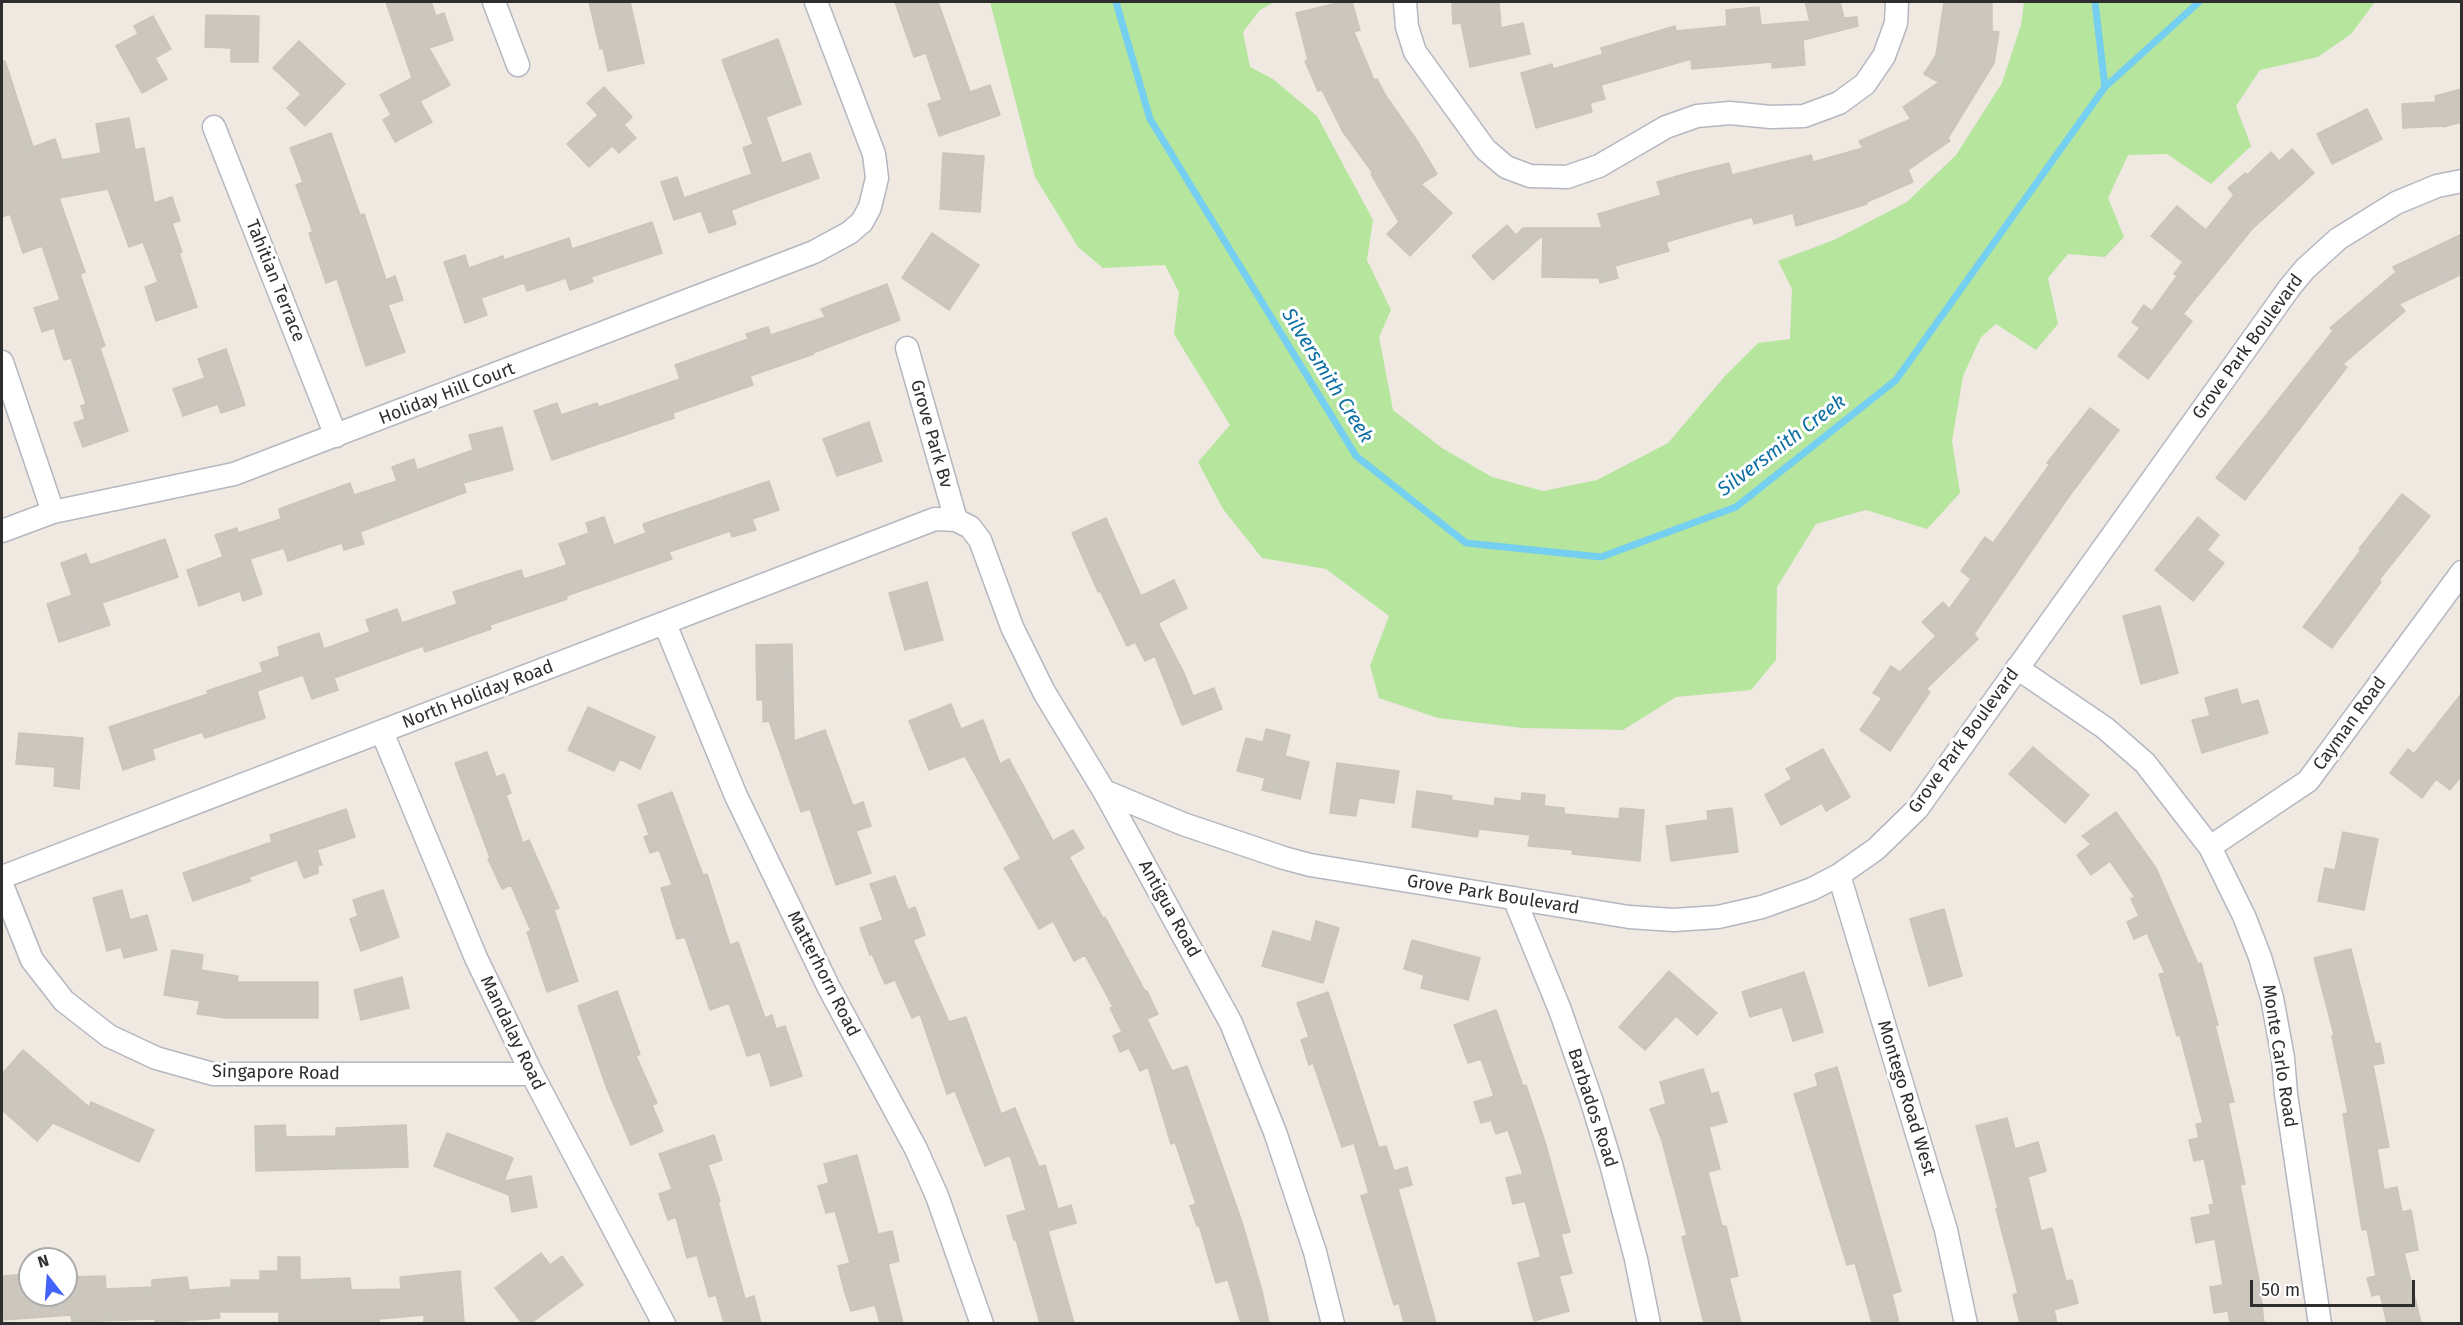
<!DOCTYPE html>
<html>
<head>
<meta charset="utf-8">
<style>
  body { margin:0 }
  #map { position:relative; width:2463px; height:1325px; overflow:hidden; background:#efe9e1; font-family:"Fira Sans",sans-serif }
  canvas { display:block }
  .frame { position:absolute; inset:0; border:3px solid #2e2e2e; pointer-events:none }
  .north { position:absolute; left:18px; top:1247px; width:60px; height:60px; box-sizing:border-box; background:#fff; border:2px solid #ababab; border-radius:50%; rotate:343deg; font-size:16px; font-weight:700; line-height:24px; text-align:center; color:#2e2e2e }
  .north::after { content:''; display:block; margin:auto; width:21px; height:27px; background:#4264fb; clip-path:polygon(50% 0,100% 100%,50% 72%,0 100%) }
  .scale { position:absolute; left:2250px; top:1280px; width:165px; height:27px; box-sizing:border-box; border:3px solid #2e2e2e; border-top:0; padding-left:8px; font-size:18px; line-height:21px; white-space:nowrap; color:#2e2e2e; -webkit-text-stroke:4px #fff; paint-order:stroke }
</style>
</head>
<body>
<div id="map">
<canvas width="2463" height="1325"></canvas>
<div class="frame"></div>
<div class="north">N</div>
<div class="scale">50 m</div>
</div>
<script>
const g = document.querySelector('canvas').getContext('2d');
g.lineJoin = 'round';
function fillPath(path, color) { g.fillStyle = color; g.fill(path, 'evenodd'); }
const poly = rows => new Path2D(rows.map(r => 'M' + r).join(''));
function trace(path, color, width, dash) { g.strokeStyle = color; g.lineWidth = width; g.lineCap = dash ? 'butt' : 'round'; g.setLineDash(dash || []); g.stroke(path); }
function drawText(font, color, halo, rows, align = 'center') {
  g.font = font + ' "Fira Sans",sans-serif'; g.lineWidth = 6; g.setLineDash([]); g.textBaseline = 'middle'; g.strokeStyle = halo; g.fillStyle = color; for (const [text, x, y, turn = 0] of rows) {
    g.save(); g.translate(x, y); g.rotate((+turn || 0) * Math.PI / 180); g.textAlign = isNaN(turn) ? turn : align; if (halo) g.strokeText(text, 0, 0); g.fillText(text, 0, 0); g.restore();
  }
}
fillPath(poly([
  [990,2,1275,2,1260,10,1243,32,1250,67,1273,79,1317,116,1373,220,1367,260,1391,310,1379,337,1393,410,1442,448,1492,477,1543,491,1597,480,1668,443,1725,376,1758,343,1790,339,1792,289,1778,261,1834,240,1907,202,1956,155,2002,83,2021,25,2024,2,2375,2,2351,34,2318,57,2260,70,2236,106,2251,146,2211,184,2167,154,2128,155,2108,198,2124,237,2105,257,2068,254,2048,278,2058,324,2036,350,1996,324,1981,337,1963,376,1952,441,1960,493,1927,529,1866,510,1816,524,1777,587,1776,660,1751,690,1676,697,1623,730,1523,728,1438,718,1379,698,1370,666,1389,616,1326,569,1262,558,1223,509,1198,462,1230,425,1174,334,1179,292,1165,265,1103,268,1078,247,1035,177]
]), '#b6e59e');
trace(poly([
  [1116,2,1150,119,1356,456,1466,543,1601,557,1736,507,1896,380,2105,87,2095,2],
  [2105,87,2199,2]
]), '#75cff0', 7);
const building = poly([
  [386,2,431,2,436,16,444,13,453,40,429,48,450,85,420,101,432,122,395,142,383,120,391,115,380,95,412,78,386,2],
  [589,2,630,2,644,63,608,71,603,48,600,49,589,2],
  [895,2,938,2,970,92,990,85,1000,115,939,136,928,104,942,100,926,53,914,57,895,2],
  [1341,2,1352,2,1360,30,1354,32,1374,80,1377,79,1386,96,1416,139,1437,174,1421,184,1452,213,1410,256,1387,234,1399,222,1371,174,1373,173,1343,132,1322,90,1318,91,1305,61,1308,60,1296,13,1341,2],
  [1452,2,1499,2,1501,28,1523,23,1530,54,1470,67,1461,23,1453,24,1452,2],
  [1805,2,1840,2,1844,18,1857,17,1858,26,1803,40,1805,65,1772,68,1772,62,1692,69,1691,59,1601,85,1605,99,1590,103,1592,112,1536,128,1521,73,1552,64,1553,69,1603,54,1601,48,1675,26,1676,31,1727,26,1726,10,1759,7,1761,25,1810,21,1805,2],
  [1944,2,1992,2,1992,31,1999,32,1994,63,1948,138,1950,141,1908,170,1913,182,1867,202,1867,204,1796,226,1793,213,1754,224,1752,217,1666,242,1669,251,1615,266,1618,278,1600,283,1599,278,1542,277,1543,235,1493,280,1472,256,1507,225,1516,235,1523,228,1602,228,1598,214,1661,195,1657,182,1688,173,1729,163,1732,175,1811,155,1813,162,1863,148,1859,141,1911,119,1903,107,1939,82,1924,74,1936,55,1944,2],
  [206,15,259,16,258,62,231,62,231,48,205,47,206,15],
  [153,16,171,49,155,58,167,79,142,93,116,46,138,34,134,26,153,16],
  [778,39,801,104,766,117,782,163,810,153,819,178,731,210,736,224,709,233,701,211,674,220,661,182,677,177,684,198,752,174,743,148,753,144,722,60,778,39],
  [299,41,345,84,305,126,287,108,301,94,273,68,299,41],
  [5,61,33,147,55,139,62,160,101,153,96,124,129,118,135,150,144,148,154,203,172,197,180,221,172,223,182,252,179,253,197,307,156,321,145,287,158,282,143,242,129,247,108,189,59,198,85,272,80,274,105,346,100,348,128,431,83,447,74,423,85,419,81,406,86,404,71,358,64,360,54,328,42,332,34,308,60,300,42,246,23,253,10,214,2,217,2,62,5,61],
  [604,87,632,117,624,125,636,138,619,153,612,146,589,167,567,144,598,115,587,103,604,87],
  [2462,89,2462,122,2443,127,2443,126,2403,128,2402,104,2436,102,2435,96,2462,89],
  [2367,109,2382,139,2332,164,2317,134,2367,109],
  [331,133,360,215,364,214,386,280,395,276,403,300,388,305,405,352,366,366,337,279,326,283,309,233,313,232,296,185,303,182,290,148,331,133],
  [2292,149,2314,173,2252,229,2183,314,2192,321,2148,379,2118,356,2140,328,2132,322,2144,305,2152,311,2177,276,2174,274,2183,262,2151,236,2177,206,2206,230,2234,195,2228,188,2245,173,2247,175,2271,152,2279,161,2292,149],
  [943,153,984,156,980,212,940,209,943,153],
  [652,222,662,253,591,277,593,282,570,290,566,278,527,291,524,283,481,298,487,315,465,323,444,262,465,255,469,268,503,256,504,260,569,238,572,249,652,222],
  [932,233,979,265,949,310,902,278,932,233],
  [2462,234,2462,274,2399,304,2405,311,2343,364,2347,367,2245,500,2216,478,2333,331,2330,328,2396,272,2393,267,2462,234],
  [887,284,900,320,813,353,814,354,750,376,753,385,673,413,674,418,552,460,534,411,557,403,561,415,597,403,599,407,680,379,675,365,748,339,746,334,768,327,771,335,825,317,821,309,887,284],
  [226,349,245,405,221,413,218,404,183,416,173,389,205,378,198,359,226,349],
  [2090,408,2119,430,2070,495,1974,634,1978,639,1926,689,1930,692,1890,751,1860,730,1882,698,1873,693,1891,666,1900,672,1936,636,1922,622,1943,602,1949,609,1971,579,1961,571,1985,537,1993,543,2050,464,2047,463,2090,408],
  [869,422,882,461,837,476,823,439,869,422],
  [502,427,513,470,463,483,466,492,360,532,364,544,344,550,342,543,288,561,284,548,250,559,262,594,243,601,240,591,199,606,187,570,223,557,215,535,237,528,238,533,281,519,279,509,350,483,354,495,397,481,392,467,414,459,417,470,473,450,469,435,502,427],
  [769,481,779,510,752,519,756,530,732,537,730,531,669,552,672,559,566,596,567,599,490,625,491,629,425,652,423,646,334,678,338,690,312,699,303,675,257,691,265,718,205,738,202,732,152,749,155,759,123,770,109,727,208,694,207,691,263,672,260,663,280,656,278,647,319,633,324,649,370,632,366,620,397,609,402,623,457,604,453,592,521,570,524,579,567,565,559,544,589,533,586,523,604,517,614,545,646,533,643,524,769,481],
  [2402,494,2430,516,2379,580,2381,582,2332,648,2303,627,2361,550,2359,549,2402,494],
  [2198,517,2219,535,2207,550,2224,563,2193,601,2155,570,2198,517],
  [1106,518,1141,596,1174,580,1187,608,1158,623,1184,673,1193,696,1214,688,1222,709,1182,725,1155,656,1145,661,1135,642,1127,646,1100,591,1098,592,1072,533,1106,518],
  [165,539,178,577,102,603,110,625,59,642,47,604,72,595,61,563,86,554,90,565,165,539],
  [927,582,943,640,905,650,889,593,927,582],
  [2160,606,2178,673,2141,684,2123,616,2160,606],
  [792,644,794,741,825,730,853,806,863,802,871,826,856,831,871,873,836,885,810,809,801,812,769,721,763,722,763,700,757,700,756,645,792,644],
  [2237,689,2241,705,2258,700,2268,733,2202,753,2192,720,2210,716,2205,698,2237,689],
  [2462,693,2462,775,2450,790,2436,779,2422,798,2390,773,2408,749,2414,754,2462,693],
  [951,704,961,729,983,720,1000,764,1009,759,1053,841,1073,830,1084,848,1069,857,1103,918,1105,917,1145,991,1147,991,1158,1014,1147,1019,1172,1071,1187,1066,1242,1222,1262,1291,1269,1323,1241,1323,1228,1280,1216,1283,1199,1225,1197,1226,1190,1206,1196,1204,1175,1142,1171,1144,1148,1067,1140,1071,1129,1048,1120,1052,1113,1036,1122,1032,1110,1008,1113,1007,1085,955,1074,961,1053,921,1039,929,1004,868,1021,859,965,756,929,770,909,721,951,704],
  [588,707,655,737,640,769,620,759,614,771,568,750,588,707],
  [1266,729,1290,735,1285,756,1309,762,1300,799,1262,790,1265,778,1237,771,1246,738,1263,742,1266,729],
  [19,733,83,738,79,789,54,786,55,767,16,764,19,733],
  [2033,747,2089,795,2065,823,2009,774,2033,747],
  [1823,749,1850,797,1826,811,1822,803,1781,825,1765,795,1792,779,1786,769,1823,749],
  [487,752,496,777,504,774,511,793,506,795,523,843,529,840,559,908,554,910,578,981,547,992,527,932,531,931,511,885,502,889,488,859,490,858,455,763,487,752],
  [1337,763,1399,771,1394,803,1359,798,1356,816,1330,813,1337,763],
  [1417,791,1452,796,1451,800,1494,806,1495,798,1521,801,1522,793,1545,795,1544,806,1564,808,1564,814,1619,819,1620,808,1644,810,1640,861,1572,854,1573,850,1528,846,1530,835,1479,829,1477,837,1412,827,1417,791],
  [672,792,703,875,707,874,730,945,738,942,765,1018,772,1015,776,1029,785,1026,802,1076,771,1086,760,1052,747,1056,729,1003,710,1010,685,937,677,939,661,888,672,885,659,850,650,853,644,837,649,835,638,805,672,792],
  [1732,808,1738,852,1671,861,1666,826,1708,820,1707,811,1732,808],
  [346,809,355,837,317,850,322,865,318,865,318,873,304,878,297,860,249,877,251,881,193,901,183,873,272,842,270,835,346,809],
  [2116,812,2156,868,2198,964,2201,963,2218,1025,2215,1025,2234,1102,2228,1103,2245,1184,2240,1185,2259,1280,2264,1323,2230,1323,2228,1311,2214,1313,2210,1287,2223,1285,2215,1239,2196,1243,2191,1218,2211,1214,2209,1205,2214,1204,2204,1159,2194,1161,2189,1140,2199,1138,2196,1124,2203,1123,2180,1035,2177,1036,2159,974,2165,973,2147,933,2134,939,2127,922,2139,916,2131,899,2135,897,2110,861,2091,875,2077,855,2091,844,2082,836,2116,812],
  [2343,832,2378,839,2364,910,2318,901,2325,868,2335,870,2343,832],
  [895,876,908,910,915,907,925,935,913,940,949,1022,966,1017,1001,1114,1015,1108,1039,1167,1045,1165,1058,1209,1071,1205,1076,1223,1048,1231,1074,1323,1040,1323,1016,1240,1014,1240,1007,1216,1026,1210,1010,1155,985,1166,955,1091,947,1094,920,1014,912,1018,895,980,885,984,872,954,870,955,860,928,883,920,870,884,895,876],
  [122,890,130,920,147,915,157,950,124,958,121,947,107,951,93,898,122,890],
  [383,890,399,937,361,951,350,919,358,916,353,900,383,890],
  [1944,909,1962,976,1929,986,1910,919,1944,909],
  [1316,921,1339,928,1323,983,1262,966,1273,931,1311,942,1316,921],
  [1412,940,1480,958,1468,1000,1421,988,1424,975,1404,969,1412,940],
  [2351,949,2375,1044,2380,1043,2384,1063,2373,1065,2389,1147,2377,1149,2384,1190,2397,1187,2402,1212,2411,1210,2418,1250,2404,1253,2421,1323,2387,1323,2380,1294,2372,1296,2367,1278,2376,1276,2367,1229,2362,1230,2343,1114,2348,1113,2332,1036,2334,1035,2314,958,2351,949],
  [172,950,203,955,201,970,238,976,237,982,318,982,318,1018,226,1018,197,1014,200,1001,164,995,172,950],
  [1669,971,1717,1013,1697,1035,1676,1016,1645,1050,1619,1027,1669,971],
  [1804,972,1823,1032,1793,1041,1782,1007,1750,1017,1742,992,1804,972],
  [402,977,409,1008,361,1020,354,990,402,977],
  [617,991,640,1054,636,1056,657,1103,652,1105,663,1131,631,1145,607,1089,578,1006,617,991],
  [1328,992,1379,1148,1386,1146,1394,1171,1407,1167,1412,1185,1398,1189,1436,1323,1404,1323,1399,1303,1394,1305,1361,1196,1369,1193,1354,1143,1342,1147,1313,1063,1309,1065,1301,1040,1309,1037,1297,1003,1328,992],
  [1496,1010,1523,1086,1526,1085,1545,1142,1570,1232,1561,1234,1572,1273,1559,1276,1569,1311,1534,1321,1518,1263,1541,1257,1525,1201,1513,1204,1506,1178,1523,1174,1508,1130,1496,1134,1491,1120,1481,1123,1474,1102,1494,1096,1481,1059,1468,1063,1454,1025,1496,1010],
  [23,1050,89,1107,91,1102,154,1130,139,1162,53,1123,37,1141,2,1110,2,1074,23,1050],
  [1837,1067,1901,1291,1892,1294,1899,1323,1872,1323,1855,1263,1847,1265,1794,1094,1818,1086,1815,1074,1837,1067],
  [1703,1069,1711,1094,1718,1092,1727,1122,1709,1127,1720,1169,1708,1172,1722,1226,1726,1226,1738,1276,1729,1278,1741,1323,1704,1323,1682,1237,1687,1235,1662,1141,1650,1109,1666,1104,1660,1082,1703,1069],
  [2007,1118,2015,1149,2038,1142,2046,1171,2028,1177,2041,1231,2052,1228,2066,1281,2072,1280,2078,1303,2054,1310,2057,1323,2020,1323,2013,1295,2018,1293,1996,1209,1998,1208,1976,1126,2007,1118],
  [285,1125,286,1137,336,1136,336,1128,406,1125,408,1167,256,1171,255,1126,285,1125],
  [447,1133,513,1158,504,1181,531,1176,537,1207,512,1212,509,1195,434,1166,447,1133],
  [714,1135,722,1160,708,1165,720,1201,718,1202,745,1299,754,1296,761,1323,724,1323,716,1295,709,1297,697,1255,687,1258,676,1217,668,1220,659,1194,672,1189,659,1154,714,1135],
  [857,1155,878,1234,892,1231,899,1261,888,1264,903,1323,880,1323,875,1305,851,1311,844,1290,838,1266,850,1263,835,1211,826,1213,818,1186,829,1183,824,1164,857,1155],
  [541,1253,550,1265,562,1256,583,1285,531,1323,522,1323,495,1288,541,1253],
  [278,1257,300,1257,300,1280,350,1278,351,1290,401,1289,400,1277,460,1271,464,1322,424,1323,424,1315,379,1319,379,1322,279,1322,279,1312,219,1312,220,1318,155,1323,155,1319,72,1322,71,1315,2,1320,2,1276,30,1274,30,1295,71,1295,70,1277,105,1276,106,1289,152,1287,152,1280,187,1277,189,1290,231,1287,231,1280,260,1280,260,1271,278,1271,278,1257]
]);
fillPath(building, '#cbc7bf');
trace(building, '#cbc5ba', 1.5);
const street = poly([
  [494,2,518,65],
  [1405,2,1407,27,1415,52,1485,149,1506,167,1530,176,1567,177,1599,166,1666,127,1697,116,1730,113,1771,117,1804,116,1839,103,1865,84,1884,56,1896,23,1897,2],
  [214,127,336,436],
  [907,348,956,520],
  [2,362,53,512],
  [2,531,53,512,234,474,814,252,849,233,862,222,870,207,877,178,874,154,816,2],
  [665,624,736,796,829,988,916,1149,937,1196,982,1324],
  [2017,668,2105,728,2145,763,2210,847,2244,916,2260,957,2272,998,2283,1058,2286,1094,2320,1324],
  [382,732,476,958,532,1074,664,1324],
  [1104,791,1183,824,1284,858,1310,865,1629,917,1674,920,1718,917,1762,907,1812,889,1839,875,1876,849,1917,809,2290,287,2305,269,2338,239,2396,203,2437,186,2462,181],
  [2210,847,2308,781,2462,572],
  [1839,875,1946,1230,1966,1324],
  [2,877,935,519,956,520,970,527,980,540,1012,627,1044,692,1104,791,1231,1023,1275,1132,1315,1252,1333,1324],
  [2,885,32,960,64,1001,109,1036,156,1058,213,1074,532,1074],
  [1514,898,1560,1010,1591,1099,1611,1164,1636,1259,1649,1324]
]);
trace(street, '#b4b7c1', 25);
trace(street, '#fff', 22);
drawText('18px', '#2e2e2e', '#fff', [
  ["Tahitian Terrace",275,281,68],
  ["Grove Park Boulevard",2248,347,-54],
  ["Holiday Hill Court",447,394,-21],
  ["Grove Park Bv",931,434,74],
  ["North Holiday Road",478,695,-21],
  ["Cayman Road",2350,724,-54],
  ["Grove Park Boulevard",1964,741,-54],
  ["Grove Park Boulevard",1493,895,9],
  ["Antigua Road",1169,909,61],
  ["Matterhorn Road",823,974,63],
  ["Mandalay Road",512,1033,64],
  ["Monte Carlo Road",2279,1056,81],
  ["Singapore Road",276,1073,1],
  ["Montego Road West",1906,1098,73],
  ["Barbados Road",1592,1108,72]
]);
drawText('italic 20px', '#0d6fa3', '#fff', [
  ["Silversmith Creek",1327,376,58],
  ["Silversmith Creek",1782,446,-37]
]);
</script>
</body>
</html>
